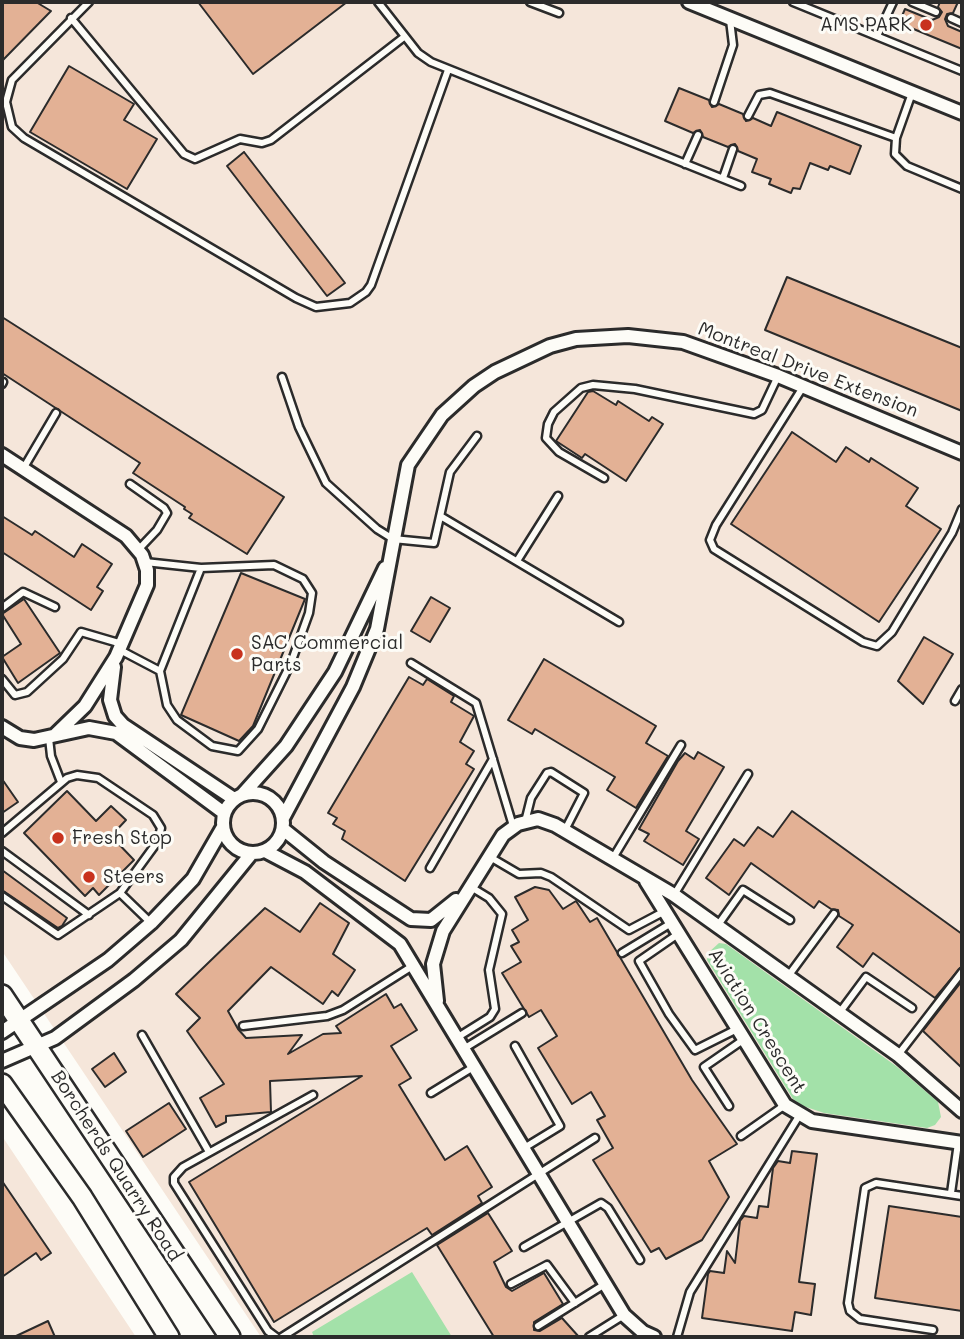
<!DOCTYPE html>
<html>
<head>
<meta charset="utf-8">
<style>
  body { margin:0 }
  #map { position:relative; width:964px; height:1339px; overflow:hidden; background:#fdfcf7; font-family:Mali,sans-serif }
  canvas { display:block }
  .frame { position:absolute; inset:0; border:4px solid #2b2b2b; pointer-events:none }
</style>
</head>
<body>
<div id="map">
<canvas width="964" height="1339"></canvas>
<div class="frame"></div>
</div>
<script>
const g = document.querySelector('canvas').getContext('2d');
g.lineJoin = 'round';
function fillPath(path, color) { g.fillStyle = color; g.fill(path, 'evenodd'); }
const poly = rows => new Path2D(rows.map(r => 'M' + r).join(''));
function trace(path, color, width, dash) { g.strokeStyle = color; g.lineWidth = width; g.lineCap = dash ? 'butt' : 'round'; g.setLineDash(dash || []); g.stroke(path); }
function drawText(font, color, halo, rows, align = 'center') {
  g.font = font + ' Mali,sans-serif'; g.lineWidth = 6; g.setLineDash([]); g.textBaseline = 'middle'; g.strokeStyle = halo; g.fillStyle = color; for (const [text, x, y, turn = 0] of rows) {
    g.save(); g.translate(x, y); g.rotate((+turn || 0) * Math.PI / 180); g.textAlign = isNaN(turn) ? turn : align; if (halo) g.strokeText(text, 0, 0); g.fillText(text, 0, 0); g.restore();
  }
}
fillPath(poly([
  [2,2,962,2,962,1337,261,1337,2,951],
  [2,1136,136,1337,2,1337]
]), '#f5e6da');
fillPath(poly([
  [719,943,726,944,896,1066,938,1102,941,1117,935,1125,927,1128,824,1113,803,1106,793,1099,707,960,708,953],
  [412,1272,452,1337,314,1337,312,1332]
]), '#a3e1a9');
const building = poly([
  [2,2,36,2,51,11,2,61,2,2],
  [198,2,347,2,253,74,198,2],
  [940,2,958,2,953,13,947,14,945,19,948,26,962,32,962,49,899,23,905,9,932,20,939,17,942,12,938,7,940,2],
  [69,66,134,104,124,120,157,139,127,189,30,132,69,66],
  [679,88,709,100,712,107,719,104,743,114,746,121,753,118,771,126,777,112,861,146,850,174,830,166,828,170,810,163,800,189,793,188,791,193,769,184,771,179,752,172,757,159,738,151,735,144,728,147,703,137,700,130,693,133,665,121,679,88],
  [244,152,345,283,327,296,227,166,244,152],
  [787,277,962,348,962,411,765,330,787,277],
  [2,317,284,497,247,554,189,518,192,514,184,509,185,507,133,473,140,463,2,373,2,317],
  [593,391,616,405,618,401,649,421,652,417,663,424,626,481,585,454,582,458,556,441,588,392,593,391],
  [792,432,836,462,846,447,869,462,871,458,918,488,906,506,941,529,879,622,731,524,792,432],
  [2,516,32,535,35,531,74,557,82,544,112,564,97,587,103,591,91,610,2,552,2,516],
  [241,573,305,599,253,726,239,741,181,715,241,573],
  [431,597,450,608,430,642,411,631,431,597],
  [24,599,60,653,18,683,2,657,21,644,2,614,24,599],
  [924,637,953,654,923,704,898,681,924,637],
  [544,659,656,726,646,743,668,756,636,808,607,790,615,777,535,729,532,734,508,720,544,659],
  [409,677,423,685,427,679,454,696,451,702,474,716,460,742,474,751,466,764,474,769,405,881,342,839,345,831,333,824,337,818,328,813,409,677],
  [698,752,724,767,686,831,699,839,683,865,644,841,649,834,639,829,678,761,685,753,694,759,698,752],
  [2,779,18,802,2,813,2,779],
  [67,791,96,821,111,806,126,820,111,836,134,860,99,895,93,888,85,896,24,833,67,791],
  [792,811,962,934,962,966,935,998,873,953,863,967,837,947,853,925,839,916,838,910,831,909,819,901,814,908,751,863,729,895,706,878,734,839,744,846,758,827,773,837,792,811],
  [2,870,67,918,62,926,58,928,2,890,2,870],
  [535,887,549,890,563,909,576,901,590,922,597,918,692,1080,737,1144,709,1161,729,1197,702,1240,666,1259,659,1248,651,1252,593,1160,613,1148,597,1120,605,1116,591,1092,572,1104,538,1048,557,1036,541,1010,529,1017,502,973,521,962,511,946,519,942,512,930,528,920,515,897,535,887],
  [320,903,349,923,333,954,355,970,338,996,332,991,323,1004,271,967,228,1011,238,1029,246,1038,302,1035,288,1054,323,1034,341,1033,336,1026,386,994,394,1008,401,1004,417,1030,391,1046,411,1078,399,1085,445,1160,467,1146,492,1187,478,1196,482,1203,432,1235,427,1228,274,1322,189,1182,362,1076,270,1081,271,1112,226,1116,226,1122,216,1127,200,1098,224,1084,187,1031,200,1018,176,994,265,908,300,932,320,903],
  [962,981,962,1068,923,1031,962,981],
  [114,1053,126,1072,105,1087,92,1069,114,1053],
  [169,1103,186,1129,143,1157,126,1131,169,1103],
  [792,1151,817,1154,799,1282,815,1284,811,1315,795,1312,792,1331,702,1318,708,1274,710,1271,724,1273,727,1251,735,1263,740,1221,744,1216,757,1218,759,1206,768,1207,773,1168,778,1161,790,1163,792,1151],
  [2,1181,51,1253,41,1260,36,1253,2,1277,2,1181],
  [889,1206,962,1217,962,1311,875,1298,889,1206],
  [488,1213,512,1251,494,1262,506,1287,512,1291,544,1273,563,1304,534,1322,534,1330,540,1331,562,1318,579,1337,494,1337,437,1245,488,1213],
  [48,1321,55,1337,14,1337,48,1321]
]);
fillPath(building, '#e3b195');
trace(building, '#2b2b2b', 2);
const service = poly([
  [89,2,12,80,6,102,12,127,24,138,296,298,316,307,350,303,366,292,371,285,448,70],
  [378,2,418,53,431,62,741,186],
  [530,2,559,13],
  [793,2,962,71],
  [912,2,936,12],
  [71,18,184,154,195,159,240,139,262,143,271,140,404,37],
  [951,18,962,23],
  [877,36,893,2],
  [912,93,896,138,895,154,907,166,962,189],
  [714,102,733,45,730,20],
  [748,116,759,95,770,93,896,138],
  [685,164,698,135],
  [723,178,733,149],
  [282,377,299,427,326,483,377,529,393,539,434,543,450,472,477,436],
  [2,384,3,382],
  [803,387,716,525,710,540,714,549,863,642,877,646,892,632,952,533,962,509],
  [23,469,56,413],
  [604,478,559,452,546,438,548,424,554,412,581,388,593,385,635,389,754,414,762,410,778,376],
  [130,484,164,508,167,513,157,530,139,549],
  [442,517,619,622],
  [517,561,558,496],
  [145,562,201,568,274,565,303,579,312,593,309,613,291,663,258,729,238,751,212,746,177,720,167,705,160,671],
  [2,608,23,592,55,607],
  [120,650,160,671,201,568],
  [411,663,476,703,513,826],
  [2,679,15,695,27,692,63,659,81,632,122,644],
  [955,701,962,689],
  [49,738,51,756,61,782],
  [525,822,531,798,547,773,551,772,584,793,565,830],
  [2,833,67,778,77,775,98,778,153,815,161,828,158,841,120,893],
  [2,851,89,915],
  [490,857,519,874,541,873,551,877,629,930,665,911],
  [613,858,681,745],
  [430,868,493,759],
  [674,895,748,774],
  [2,896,58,935,120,893,151,923],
  [718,925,743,890,790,920],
  [678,934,639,961,669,1014,695,1050,737,1029],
  [622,953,673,922],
  [789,975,834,914],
  [840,1012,866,977,912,1008],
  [243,1026,327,1016,343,1010,414,965],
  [142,1035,209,1152],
  [458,1037,490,1017,495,1009,489,970,502,914,489,898,471,887],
  [515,1046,560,1126,524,1148],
  [465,1048,522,1013],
  [898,1055,962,972],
  [431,1093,475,1066],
  [729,1106,704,1067,743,1040],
  [741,1136,785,1105],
  [951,1193,958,1143],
  [524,1247,601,1203,608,1208,640,1260],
  [511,1284,547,1265,575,1303],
  [538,1326,605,1284],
  [933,1330,860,1319,850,1311,848,1303,865,1188,876,1183,962,1196],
  [276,1337,268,1331,174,1183,174,1177,183,1167,313,1095],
  [282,1337,595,1138],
  [589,1337,624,1315],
  [677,1337,690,1292,799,1116]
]);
const minor = poly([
  [689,2,962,113],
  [2,455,126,536,142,555,147,570,147,585,116,657,85,706,55,735],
  [114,667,110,700,115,716,123,725,234,799],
  [2,727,20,738,34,740,89,728,116,733,224,813],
  '223 823a30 30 0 1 1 60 0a30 30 0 1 1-60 0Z',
  [242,795,286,746,335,672,385,568],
  [283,818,353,687,377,629,408,465,442,415,474,386,495,372,550,346,576,339,628,336,683,342,778,376,962,453],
  [283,829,324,862,411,919,431,920,456,900],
  [265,851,305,872,400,944,624,1315,643,1332,654,1337],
  [646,881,785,1105,812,1121,962,1143],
  [437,1001,433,964,443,931,503,835,518,824,538,819,555,825,674,895,898,1055,962,1111],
  [2,1032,108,960,151,923,193,879,223,827],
  [2,1061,55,1038,134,980,181,940,251,854]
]);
const secondary = poly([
  [2,995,230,1337],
  [2,1084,82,1197,169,1337]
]);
trace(service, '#2b2b2b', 11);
trace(minor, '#2b2b2b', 18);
trace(secondary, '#2b2b2b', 24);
trace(service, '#fdfcf7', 6);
trace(minor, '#fdfcf7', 12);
trace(secondary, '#fdfcf7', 19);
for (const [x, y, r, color] of [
  [926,25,7,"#c8321e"],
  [237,654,7,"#c8321e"],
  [58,838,7,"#c8321e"],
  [89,877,7,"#c8321e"]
]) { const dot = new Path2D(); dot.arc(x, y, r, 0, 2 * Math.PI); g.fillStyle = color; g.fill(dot); trace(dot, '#fdfcf7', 2.5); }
drawText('19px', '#2b2b2b', '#fdfcf7', [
  ["AMS PARK",912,25,"right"],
  ["SAC Commercial",251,643],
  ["Parts",251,665],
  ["Fresh Stop",72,838],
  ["Steers",103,877]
], 'left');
drawText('19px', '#2b2b2b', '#fdfcf7', [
  ["Montreal Drive Extension",808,370,21],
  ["Aviation Crescent",757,1021,58],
  ["Borcherds Quarry Road",116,1166,57]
]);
</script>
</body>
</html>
